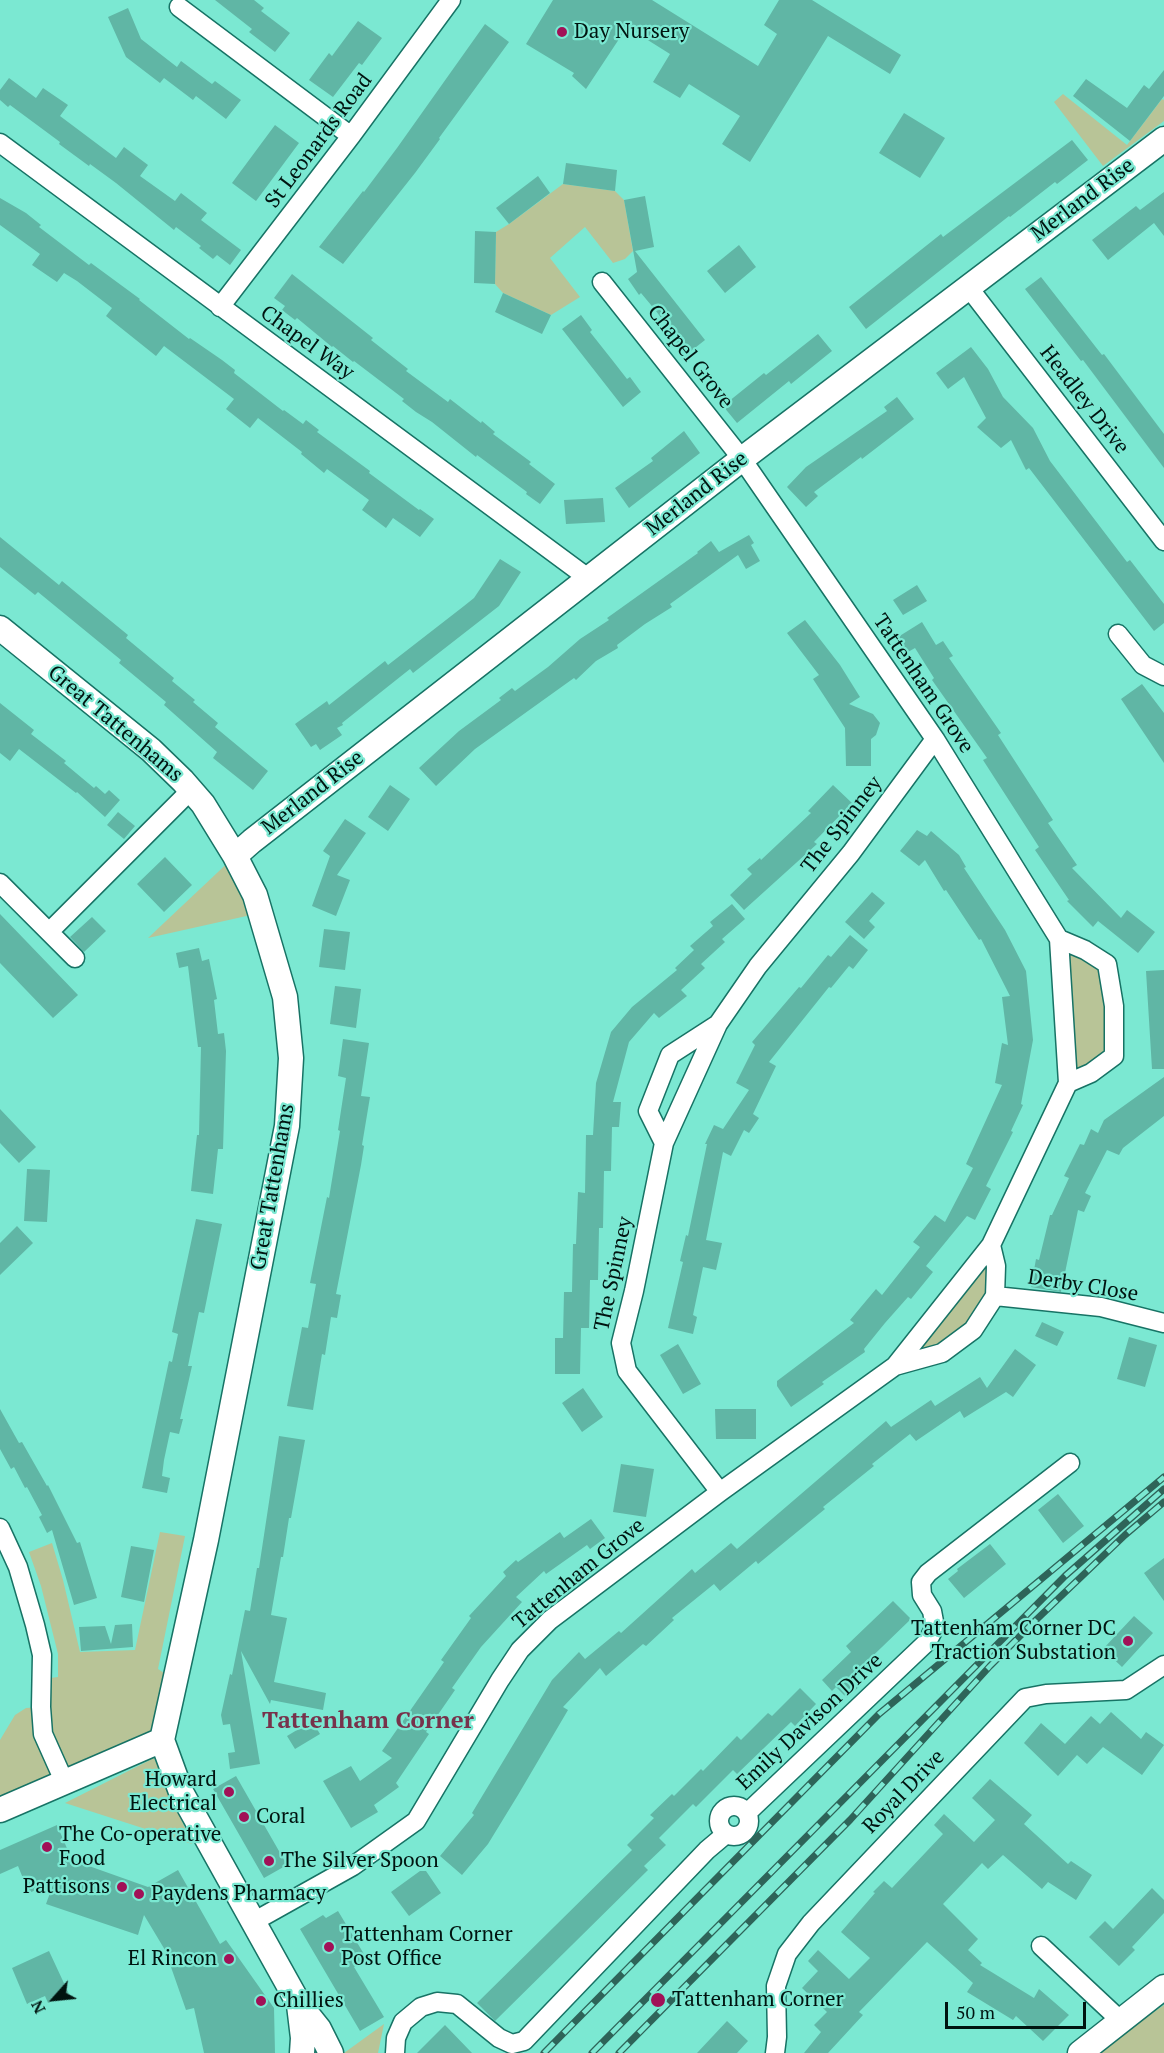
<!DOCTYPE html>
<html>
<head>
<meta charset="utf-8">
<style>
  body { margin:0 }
  #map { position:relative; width:1164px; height:2053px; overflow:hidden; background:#7be8d2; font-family:"PT Serif",serif }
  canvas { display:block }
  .north { position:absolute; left:24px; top:1969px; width:60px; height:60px; -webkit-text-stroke:4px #7be8d2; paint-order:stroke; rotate:243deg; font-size:16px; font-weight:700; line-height:24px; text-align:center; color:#001410 }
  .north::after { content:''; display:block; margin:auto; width:21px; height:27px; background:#001410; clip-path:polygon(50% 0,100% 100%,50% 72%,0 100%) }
  .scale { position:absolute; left:945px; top:2002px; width:141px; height:27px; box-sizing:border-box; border:3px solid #001410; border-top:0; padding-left:8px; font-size:18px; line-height:21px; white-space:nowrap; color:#001410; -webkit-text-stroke:4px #7be8d2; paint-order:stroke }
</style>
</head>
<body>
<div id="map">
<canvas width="1164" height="2053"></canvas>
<div class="north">N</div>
<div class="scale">50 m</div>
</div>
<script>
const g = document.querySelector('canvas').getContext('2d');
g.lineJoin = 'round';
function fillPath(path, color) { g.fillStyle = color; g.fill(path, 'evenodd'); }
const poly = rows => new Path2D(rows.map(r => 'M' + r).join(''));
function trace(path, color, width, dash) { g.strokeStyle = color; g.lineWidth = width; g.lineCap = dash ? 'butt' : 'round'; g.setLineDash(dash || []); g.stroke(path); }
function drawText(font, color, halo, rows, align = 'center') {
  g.font = font + ' "PT Serif",serif'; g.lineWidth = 4.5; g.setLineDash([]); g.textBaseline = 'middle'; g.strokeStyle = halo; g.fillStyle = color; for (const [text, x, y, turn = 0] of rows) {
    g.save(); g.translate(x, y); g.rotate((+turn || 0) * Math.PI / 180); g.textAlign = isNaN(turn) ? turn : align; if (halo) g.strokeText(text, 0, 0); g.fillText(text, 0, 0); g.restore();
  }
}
fillPath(poly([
  [1063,94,1127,145,1162,99,1164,100,1164,121,1103,166,1054,102],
  [563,184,615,191,624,200,633,251,625,259,613,263,585,227,550,258,580,297,551,315,503,293,495,284,496,232,509,224],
  [235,856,260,913,148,938],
  [1059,939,1107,964,1114,1056,1068,1083],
  [991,1245,996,1266,973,1330,895,1366],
  [160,1532,185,1536,158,1669,175,1680,162,1740,0,1810,0,1740,15,1715,26,1708,41,1707,43,1679,58,1677,58,1654,41,1586,29,1552,52,1543,63,1580,80,1652,135,1650],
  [154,1758,192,1844,65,1803],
  [1164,2005,1164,2053,1101,2053,1139,2022],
  [384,2024,378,2053,344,2053]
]), '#b8c497');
fillPath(poly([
  [215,0,254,0,264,8,261,11,290,33,275,52,249,32,252,29],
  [553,0,652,0,758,66,777,34,764,25,779,0,812,0,901,55,890,74,828,36,750,162,722,144,740,116,689,84,680,98,653,82,670,54,627,27,586,89,572,76,574,73,526,44],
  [128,8,141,39,177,67,181,61,212,84,215,81,241,100,226,119,196,96,193,100,164,78,160,83,126,57,108,17],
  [358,21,382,38,362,65,359,63,333,97,309,80,329,53,332,56],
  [485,24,509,42,439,138,440,139,415,173,343,264,319,247,363,191,364,192,397,148],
  [1164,70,1164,96,1130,141,1073,96,1086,79,1127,108,1144,85,1149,89],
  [9,78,36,98,43,88,68,105,60,116,116,158,124,147,148,165,140,176,175,201,181,193,207,213,201,220,241,250,230,265,217,255,213,259,199,248,201,246,176,227,174,230,116,183,90,164,89,166,59,144,60,142,10,105,8,107,0,100,0,90],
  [904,113,945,138,920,178,879,153],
  [275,125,299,143,256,201,232,183],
  [1072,140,1088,160,1057,184,1055,182,1010,217,1009,216,866,329,849,307,941,234,943,237],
  [566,163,617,170,615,191,563,184],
  [538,176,550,193,509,224,496,208],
  [1164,192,1164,236,1154,223,1108,260,1092,240,1136,206,1140,210],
  [645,196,654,247,635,251,705,340,686,355,674,339,676,338,656,311,641,293,639,295,628,279,637,272,624,200],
  [0,198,26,213,41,225,39,227,89,265,91,263,140,299,139,300,189,339,190,338,222,360,235,370,234,373,283,411,284,410,303,424,306,420,319,430,317,432,370,471,369,473,419,510,420,509,434,519,420,537,393,518,386,528,362,510,369,500,327,469,324,473,301,454,302,452,258,418,250,428,226,409,234,399,164,346,156,356,106,316,112,308,77,281,64,273,57,282,32,265,40,254,0,225],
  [475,231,496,232,495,284,474,283],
  [739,245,756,267,725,293,707,271],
  [292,274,373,338,371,340,408,369,406,371,448,402,450,399,481,423,482,421,495,432,493,434,531,462,529,464,555,484,540,504,526,494,527,492,477,455,476,457,432,422,416,412,402,401,404,399,354,361,353,362,333,346,332,347,297,318,295,320,282,310,285,306,274,298],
  [1041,277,1102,355,1104,354,1164,434,1164,468,1083,360,1081,361,1025,289],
  [503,293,551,315,542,334,495,312],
  [581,315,592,330,590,332,613,361,627,379,630,377,641,392,623,407,562,329],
  [818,334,832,351,791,384,789,381,737,423,723,406,764,373,766,375],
  [971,347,988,369,1003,397,1033,428,1050,461,1127,562,1130,560,1164,604,1164,623,1154,631,1029,468,1026,470,1011,440,1001,448,977,427,986,418,964,377,948,389,936,373],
  [897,397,914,419,862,459,861,457,814,492,818,496,806,507,787,487,806,467,887,411,884,407],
  [684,431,700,453,629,508,615,488,653,461,651,458],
  [603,498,605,522,566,524,564,500],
  [749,535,754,543,751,545,760,561,746,569,738,555,713,573,670,604,672,607,645,624,617,645,618,648,596,661,576,680,574,678,475,749,436,786,419,768,459,731,501,700,499,698,512,688,515,691,548,667,580,639,609,620,607,618,698,553,697,552,711,541,719,552],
  [0,537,59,585,62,581,128,635,126,638,174,678,172,681,195,700,193,702,218,723,215,727,268,771,253,790,213,758,217,752,164,705,166,702,119,663,121,660,38,592,35,595,0,567],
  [500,559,521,572,499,606,413,673,410,669,342,723,343,725,337,728,342,735,320,750,316,744,311,747,295,724,327,701,329,705,385,661,388,665,464,606,474,598],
  [917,585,927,601,903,615,893,600],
  [805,620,840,665,860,697,849,704,873,714,880,723,876,735,871,739,871,766,846,766,845,728,813,679,819,675,787,633],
  [922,622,936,645,943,641,953,656,949,658,1001,733,998,735,1053,820,1048,823,1077,865,1072,868,1121,918,1127,910,1155,932,1138,953,1098,921,1093,927,1067,901,1069,900,1035,850,1039,847,983,760,987,758,932,680,934,678,915,648,908,652,898,637],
  [1142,684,1164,713,1164,763,1121,699],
  [0,703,34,730,31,734,66,761,64,763,94,788,96,786,105,794,109,790,120,800,105,817,77,792,76,793,19,749,10,761,0,753],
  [390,785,410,799,388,831,368,817],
  [833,785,852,803,814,842,817,844,744,910,730,895,752,874,747,869,760,858,761,860,811,813,808,811],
  [118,812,135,826,124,839,107,825],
  [345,819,366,833,337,875,350,880,336,916,312,906,330,856,323,851],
  [917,830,927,836,931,831,959,855,966,867,964,868,1005,930,1026,971,1033,1040,1021,1104,1023,1105,1011,1131,1013,1132,986,1186,991,1189,975,1220,967,1216,926,1266,933,1272,911,1299,908,1297,885,1323,864,1349,865,1352,822,1382,824,1384,791,1407,777,1386,777,1381,854,1323,850,1320,876,1289,882,1295,920,1247,913,1242,935,1215,945,1222,973,1168,966,1164,1002,1085,995,1083,1002,1043,1008,1045,1002,997,1010,996,981,939,979,940,946,890,944,891,925,860,919,866,900,851],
  [165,857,192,885,164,912,137,884],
  [872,892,885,903,869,921,875,927,864,939,845,922],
  [732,904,745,919,722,939,725,942,701,964,705,968,681,990,687,996,659,1018,654,1013,629,1042,613,1102,621,1102,619,1127,612,1127,611,1171,604,1171,603,1228,599,1228,598,1280,590,1280,589,1328,581,1328,580,1374,555,1374,555,1338,563,1338,564,1292,572,1292,573,1244,576,1244,578,1192,585,1193,586,1135,593,1135,596,1083,611,1032,632,1007,677,970,675,968,694,950,690,946,713,926,710,922],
  [0,914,78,995,53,1018,0,963],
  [92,917,106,931,84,952,70,937],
  [324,929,350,932,345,970,319,967],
  [850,935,868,950,853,969,849,966,831,988,829,987,769,1062,776,1066,753,1114,759,1118,749,1133,744,1130,731,1156,723,1152,706,1240,722,1243,716,1270,703,1267,693,1315,697,1317,693,1334,668,1328,683,1262,680,1261,686,1235,688,1236,707,1144,705,1144,714,1125,723,1129,749,1090,736,1083,755,1045,752,1042,799,987,801,988,828,955,831,957],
  [199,948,202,961,209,959,217,999,214,1000,218,1034,224,1033,226,1051,223,1149,218,1149,213,1194,191,1191,197,1135,199,1135,201,1047,198,1047,188,966,179,968,176,953],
  [1164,970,1164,1069,1152,1069,1146,971],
  [335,986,361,989,356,1028,330,1024],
  [343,1039,369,1043,361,1096,370,1097,362,1145,364,1146,361,1165,336,1294,341,1295,337,1318,331,1317,325,1355,322,1354,313,1410,287,1406,302,1327,308,1328,316,1284,310,1283,327,1197,329,1198,340,1131,338,1130,346,1078,338,1076],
  [1164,1077,1164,1116,1123,1148,1119,1155,1107,1150,1085,1193,1091,1196,1084,1212,1078,1210,1061,1292,1031,1287,1036,1259,1039,1260,1050,1215,1052,1215,1069,1178,1064,1176,1080,1144,1084,1145,1091,1129,1098,1133,1104,1120],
  [0,1109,36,1147,19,1163,0,1143],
  [27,1169,50,1170,47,1222,24,1221],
  [196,1219,222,1224,204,1313,199,1312,188,1366,192,1366,180,1419,183,1419,179,1434,170,1432,164,1460,162,1476,170,1478,167,1493,142,1488,169,1361,172,1362,178,1334,172,1332],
  [17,1226,33,1243,0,1275,0,1243],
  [1042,1322,1064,1332,1057,1346,1035,1336],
  [1129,1337,1157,1345,1145,1387,1117,1379],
  [678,1344,701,1384,683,1394,660,1355],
  [1015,1349,1036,1365,1013,1397,1006,1392,964,1418,960,1411,916,1441,910,1434,872,1464,874,1466,823,1507,825,1509,758,1564,756,1561,720,1591,714,1584,672,1618,674,1620,646,1646,643,1644,606,1676,600,1668,563,1707,568,1710,518,1795,488,1844,462,1875,440,1856,474,1815,472,1813,552,1680,579,1652,585,1659,619,1631,621,1633,692,1569,695,1573,731,1543,737,1549,886,1421,891,1427,931,1400,935,1406,980,1377,987,1388],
  [583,1388,603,1417,582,1432,562,1403],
  [0,1409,19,1443,22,1442,47,1486,48,1485,77,1543,80,1542,97,1598,74,1605,52,1530,47,1533,39,1517,42,1515,27,1487,25,1488,14,1467,11,1469,0,1449],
  [715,1409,756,1409,756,1439,716,1439],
  [279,1436,305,1440,291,1518,289,1518,283,1557,281,1557,271,1615,287,1618,274,1682,326,1693,323,1710,271,1700,270,1704,241,1651,260,1764,230,1769,228,1753,235,1752,230,1724,223,1725,221,1715,230,1674,232,1675,245,1610,250,1611,257,1568,259,1568],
  [621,1464,654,1469,646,1517,613,1512],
  [1058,1494,1084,1526,1063,1543,1038,1510],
  [591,1519,605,1538,590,1549,587,1545,546,1574,544,1571,516,1597,522,1602,481,1647,452,1688,455,1690,426,1732,429,1734,396,1783,399,1787,374,1805,378,1812,351,1828,323,1781,351,1766,360,1781,392,1758,382,1751,444,1662,441,1660,471,1618,469,1616,506,1576,503,1572,516,1560,518,1562,560,1532,564,1538],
  [990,1544,1006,1564,964,1598,948,1579,958,1571,957,1569],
  [131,1546,154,1550,144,1602,121,1597],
  [1164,1558,1164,1601,1144,1573],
  [893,1601,911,1619,853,1675,862,1684,847,1698,836,1687,832,1691,822,1680,851,1652,846,1646],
  [1134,1616,1153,1633,1122,1667,1103,1649],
  [132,1624,133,1647,81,1651,79,1627,105,1626,111,1644,115,1625],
  [800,1688,816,1704,795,1726,791,1722,737,1774,733,1770,696,1807,693,1804,659,1838,666,1845,644,1866,648,1870,495,2021,477,2003,632,1850,627,1845,654,1818,650,1815,672,1794,674,1796,701,1769,703,1771,737,1736,741,1740,768,1713,772,1716],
  [1111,1712,1141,1739,1146,1732,1164,1745,1142,1775,1103,1747,1087,1764,1077,1755,1058,1776,1024,1743,1041,1723,1065,1744,1091,1716,1100,1724],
  [312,1721,320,1734,295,1749,287,1736],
  [236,1776,287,1865,264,1878,213,1789],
  [990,1779,1032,1815,1024,1824,1068,1864,1071,1861,1092,1875,1076,1900,1048,1882,1042,1889,1003,1855,988,1869,982,1863,943,1904,978,1939,968,1950,982,1963,980,1965,1034,1998,1039,1989,1069,2015,1043,2041,1016,2016,1013,2020,967,1992,973,1983,927,1942,859,2012,863,2015,828,2053,804,2053,821,2032,814,2025,827,2012,802,1988,818,1971,808,1961,818,1950,849,1979,870,1958,841,1932,875,1893,873,1892,884,1881,892,1888,943,1834,934,1825,944,1814,974,1842,995,1820,972,1798],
  [57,1825,72,1860,148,1887,178,1870,220,1944,226,1940,274,2008,275,2053,204,2053,194,2008,186,2010,165,1950,144,1915,138,1935,46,1904,54,1882,29,1893,18,1866,0,1874,0,1850],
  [420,1871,426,1871,441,1893,409,1916,391,1892],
  [1152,1888,1164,1900,1164,1913,1132,1947,1135,1950,1119,1966,1089,1937,1105,1921,1113,1929],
  [338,1911,367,1959,354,1967,384,2017,360,2031,300,1929,323,1915,326,1918],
  [49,1951,69,1994,48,2003,45,1996,27,2004,12,1968],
  [727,2021,748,2041,737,2053,697,2053],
  [445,2025,472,2053,417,2053]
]), '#60b6a5');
const street = poly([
  [179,7,351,136],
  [0,143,588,578],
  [969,288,1164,541],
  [220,307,351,136,451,0],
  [1118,634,1143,665,1164,676],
  [0,883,75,958],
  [50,931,191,790],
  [1059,939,1085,950,1107,964,1114,1006,1114,1056,1091,1073,1068,1083],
  [664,1143,648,1111,670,1055,718,1024],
  [995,1296,1101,1307,1164,1323],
  [895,1366,942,1353,973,1330,995,1296,996,1266,991,1245],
  [720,1492,627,1371,621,1343,634,1291,664,1143,718,1024,758,966,851,853,935,739],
  [0,1528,18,1567,35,1625,42,1655,41,1707,43,1734,64,1781],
  '719 1821a15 15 0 1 1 30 0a15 15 0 1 1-30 0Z',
  [747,1813,927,1642,935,1627,932,1611,922,1595,921,1582,928,1573,1070,1463],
  [253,1922,353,1866,416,1821,500,1680,520,1650,550,1620,720,1492,895,1366,991,1245,1068,1083,1059,939,935,739,742,459,602,282],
  [1041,1946,1120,2020],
  [395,2053,396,2038,403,2022,421,2007,437,2002,457,2004,499,2038,512,2044,524,2041,707,1850,726,1834],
  [775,2053,777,2037,776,1986,787,1954,811,1923,1025,1698,1046,1694,1126,1690,1164,1665]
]);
const secondary = poly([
  [0,628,151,750,183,781,203,804,235,856,255,895,285,997,291,1058,287,1126,206,1540,162,1740],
  [235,856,252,841,742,459,1164,139],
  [162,1740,181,1792,299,2004,319,2029,331,2053],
  [0,1810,162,1740],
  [299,2005,303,2038,302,2053],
  [1080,2053,1164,1987]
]);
trace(street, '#177365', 21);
trace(secondary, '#177365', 27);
trace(street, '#fff', 18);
trace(secondary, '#fff', 24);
const rail = poly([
  [544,2053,879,1714,1164,1477],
  [592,2053,1065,1576,1164,1489],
  [619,2053,850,1820,990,1666,1037,1619,1125,1535,1164,1502]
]);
trace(rail, '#2e6459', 7);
trace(rail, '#7be8d2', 4.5, [14]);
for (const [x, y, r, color] of [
  [562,32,6,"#a11157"],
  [1128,1641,6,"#a11157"],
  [229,1792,6,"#a11157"],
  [244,1817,6,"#a11157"],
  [47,1847,6,"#a11157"],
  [269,1861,6,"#a11157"],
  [122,1887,6,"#a11157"],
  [139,1894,6,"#a11157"],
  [329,1947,6,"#a11157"],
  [229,1959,6,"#a11157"],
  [658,2000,8,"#a11157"],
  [261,2001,6,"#a11157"]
]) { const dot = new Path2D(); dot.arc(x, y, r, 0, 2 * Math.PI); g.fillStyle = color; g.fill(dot); trace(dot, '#7be8d2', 2); }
drawText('21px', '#001410', '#7be8d2', [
  ["Day Nursery",574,32],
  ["Tattenham Corner DC",1116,1629,"right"],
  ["Traction Substation",1116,1653,"right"],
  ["Howard",217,1780,"right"],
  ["Electrical",217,1804,"right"],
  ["Coral",256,1817],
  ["The Co-operative",59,1835],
  ["Food",59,1859],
  ["The Silver Spoon",281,1861],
  ["Pattisons",110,1887,"right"],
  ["Paydens Pharmacy",151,1894],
  ["Tattenham Corner",341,1935],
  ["Post Office",341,1959],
  ["El Rincon",217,1959,"right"],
  ["Tattenham Corner",672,2000],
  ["Chillies",273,2001]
], 'left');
drawText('21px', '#001410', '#7be8d2', [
  ["St Leonards Road",319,141,-53],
  ["Merland Rise",1083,200,-37],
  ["Chapel Way",307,343,36],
  ["Chapel Grove",690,357,52],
  ["Headley Drive",1084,400,52],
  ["Merland Rise",697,494,-38],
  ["Tattenham Grove",923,684,56],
  ["Great Tattenhams",115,724,40],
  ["Merland Rise",313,793,-38],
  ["The Spinney",842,825,-52],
  ["Great Tattenhams",273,1187,-80],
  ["The Spinney",614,1274,-78],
  ["Derby Close",1083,1286,9],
  ["Tattenham Grove",579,1574,-39],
  ["Emily Davison Drive",810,1722,-43],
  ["Royal Drive",904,1792,-46]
]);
drawText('bold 24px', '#77324b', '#7be8d2', [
  ["Tattenham Corner",368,1721]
]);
</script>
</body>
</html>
